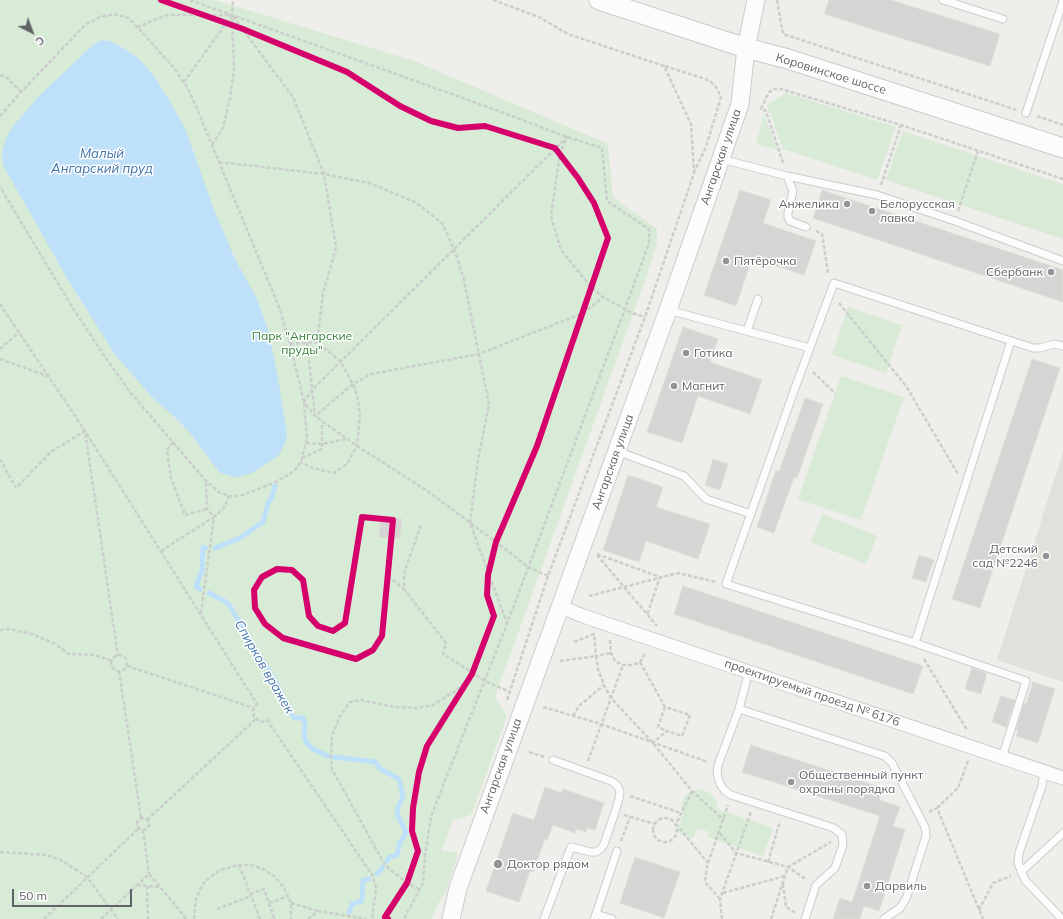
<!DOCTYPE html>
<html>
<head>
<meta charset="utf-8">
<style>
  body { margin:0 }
  #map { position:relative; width:1063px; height:919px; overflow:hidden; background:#efeeea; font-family:Mulish,sans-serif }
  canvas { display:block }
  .north { position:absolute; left:12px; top:12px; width:40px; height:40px; -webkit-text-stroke:3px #fff; paint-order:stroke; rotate:138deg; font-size:11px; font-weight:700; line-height:16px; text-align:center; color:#5f6368 }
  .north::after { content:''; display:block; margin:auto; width:14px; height:18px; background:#5f6368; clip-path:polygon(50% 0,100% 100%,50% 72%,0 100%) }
  .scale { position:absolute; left:12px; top:889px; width:120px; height:18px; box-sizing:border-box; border:2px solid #5f6368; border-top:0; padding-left:5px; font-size:12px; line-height:14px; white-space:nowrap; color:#5f6368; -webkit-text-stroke:3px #fff; paint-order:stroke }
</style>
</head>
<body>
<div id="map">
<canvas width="1063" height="919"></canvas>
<div class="north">С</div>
<div class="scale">50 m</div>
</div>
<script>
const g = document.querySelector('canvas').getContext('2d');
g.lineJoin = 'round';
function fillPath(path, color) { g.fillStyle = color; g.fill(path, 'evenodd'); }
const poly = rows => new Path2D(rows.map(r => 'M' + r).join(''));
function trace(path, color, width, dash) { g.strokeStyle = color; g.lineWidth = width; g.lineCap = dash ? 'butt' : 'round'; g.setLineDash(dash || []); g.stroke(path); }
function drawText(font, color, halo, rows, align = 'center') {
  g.font = font + ' Mulish,sans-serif'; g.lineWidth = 3; g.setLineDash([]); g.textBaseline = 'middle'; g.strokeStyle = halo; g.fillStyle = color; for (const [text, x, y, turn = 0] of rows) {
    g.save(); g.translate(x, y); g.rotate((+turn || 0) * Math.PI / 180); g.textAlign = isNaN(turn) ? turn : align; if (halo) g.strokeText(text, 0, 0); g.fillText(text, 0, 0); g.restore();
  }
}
fillPath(poly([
  [1063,452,1063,682,997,660]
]), '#e2e0da');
fillPath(poly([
  [0,0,215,0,414,61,608,144,613,197,657,229,657,244,647,275,495,697,507,715,472,814,457,820,453,819,442,851,450,851,458,853,446,892,439,902,432,919,0,919],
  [786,93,896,127,877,180,783,149,767,105],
  [764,113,777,150,756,144],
  [903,131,1063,184,1063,239,886,180],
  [848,307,902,325,886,373,832,355],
  [841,376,904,397,861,520,798,499],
  [822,514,877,536,866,564,811,542],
  [699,789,710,793,714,797,717,803,717,809,773,828,763,856,707,837,709,832,697,828,693,838,677,832,683,815,681,809,682,803,684,797,693,790]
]), '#d8ebd6');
fillPath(poly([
  [102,40,110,41,127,50,139,59,154,76,168,98,185,128,213,207,235,259,257,299,269,332,278,378,287,434,285,443,278,456,252,473,238,477,230,476,219,472,190,433,179,421,152,397,116,356,68,280,4,167,2,157,3,149,6,138,14,125,39,96,94,44]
]), '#bfe0f9');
trace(poly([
  [215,548,240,538,263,522,268,503,272,497,275,486],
  [200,589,196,586,202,571,203,547,206,548],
  [209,593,228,603,278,686,294,718,303,718,305,724,304,734,306,742,313,749,328,756],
  [333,757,376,762,379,768,399,779,403,797,398,807,397,814,406,832,400,843,397,855,390,857,387,861],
  [377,874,383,867],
  [349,912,352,904,362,901,363,880,369,879]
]), '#bfe0f9', 5);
const building = poly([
  [829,0,891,0,1000,34,990,66,824,14,829,0],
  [740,190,771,200,763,223,816,241,804,275,752,258,736,306,704,295,740,190],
  [822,190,1063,270,1063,302,813,218,822,190],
  [683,327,718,339,710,362,762,380,750,414,698,396,682,443,647,432,683,327],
  [1032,359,1060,368,980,608,952,599,1032,359],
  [805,398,823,404,797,478,794,477,774,533,757,527,776,470,779,472,805,398],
  [713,459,728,464,720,490,705,485,713,459],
  [628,475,663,487,656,507,710,524,698,559,646,541,639,562,603,550,628,475],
  [381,517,402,519,400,539,379,537,381,517],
  [919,555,934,560,926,582,912,578,919,555],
  [683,586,923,666,913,694,674,614,683,586],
  [972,668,987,673,981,694,965,689,972,668],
  [1033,682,1055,689,1038,743,1016,736,1018,731,1016,730,1024,703,1026,704,1033,682],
  [1001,696,1015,700,1006,727,992,722,1001,696],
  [751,745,883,788,879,800,900,807,893,826,905,830,879,911,864,906,860,919,833,919,840,898,852,902,880,816,742,772,751,745],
  [545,787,562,793,563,789,604,803,595,830,587,828,586,832,576,829,575,833,553,825,547,840,545,839,533,872,530,871,519,902,486,891,513,813,534,820,545,787],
  [635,857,680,872,664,918,620,903,635,857]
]);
fillPath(building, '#d6d5d3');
trace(building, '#deddd9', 1);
const service = poly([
  [943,0,1003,19],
  [1026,113,1063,1],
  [721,159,787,176,877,195,955,221,1063,261],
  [787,176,793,191,788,213,788,217,790,221,806,227],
  [668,310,810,348],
  [747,331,758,299],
  [1011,341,915,643,726,584,795,388,834,283,1033,348,1040,348,1055,344,1063,346],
  [617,451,684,476,706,499,751,514],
  [915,643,1026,681,1002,758],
  [749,671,739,709,718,765,717,774,720,784,725,791,731,795,834,828,842,835,843,845,835,868,816,885,805,919],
  [739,709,885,756,892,763,925,827,926,836,906,899,900,908,884,919],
  [1044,772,1042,786,1019,853,1018,863,1025,880,1062,919],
  [1021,872,1063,833],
  [596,914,617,851],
  [544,919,569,852,571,847,590,852,596,852,601,849,604,844,615,812,619,799,620,792,617,785,611,781,553,760],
  [594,919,596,914,612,919]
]);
const minor = poly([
  [561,607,583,616,1063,778]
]);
const tertiary = poly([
  [451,919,458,888,668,310,740,104,746,48,756,0]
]);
const secondary = poly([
  [599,0,746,48,788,59,1063,148]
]);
trace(service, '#cbcccc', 9);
trace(minor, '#cbcccc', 15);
trace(tertiary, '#cbcccc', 19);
trace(secondary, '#cacacb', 21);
trace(poly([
  [190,0,496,110,567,137,602,148,607,201,649,229,649,243,625,309,507,624,431,816,425,855,423,883,404,919],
  [493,0,539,17,568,34,664,66,691,124,694,173,645,317,548,576,507,700],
  [777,0,783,34,1017,110],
  [137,27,167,15,229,15],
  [665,66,705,79,711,82,716,87,721,97,706,147,694,172],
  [0,75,6,77,21,92],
  [184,82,232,15,293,97,324,174,336,247,323,294,317,342],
  [0,116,21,92,86,24,100,17,114,14,129,18,174,68,187,87,195,104,279,307,290,344,304,402,307,438,301,462,294,471,276,482,240,496,229,496,219,492,206,481,130,392,103,354,74,310,0,187],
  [1037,116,1063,125],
  [212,145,223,128,230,98,234,69,232,15,233,0],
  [219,162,324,174,369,183,415,202,442,223,454,249,463,276,489,404,478,460,470,523,507,623],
  [783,163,766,111,761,109,769,92,774,89,781,89,901,125,1063,179],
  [881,185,901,125],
  [958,211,978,151],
  [816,231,822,234,828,273],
  [839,303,906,386,958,474],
  [0,304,85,431,257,704,253,710,254,717,261,722,267,720,373,876,376,889,372,919],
  [307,342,315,416,353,384,371,374,479,354,583,313,603,297,632,313,645,317],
  [290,344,317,342,341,362,353,384,357,395,360,415,357,446,347,464,334,473,312,468,301,462],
  [0,349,19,332],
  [0,359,47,376],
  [813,372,835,393],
  [173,442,167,450,171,478,185,515,207,509],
  [306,443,322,444,346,439],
  [302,458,322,449,322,422],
  [0,459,16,488,52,451,85,431,118,656],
  [421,525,404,573,404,589,446,643,443,654,485,681,510,692],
  [161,551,214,517,207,509,206,481],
  [597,554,660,577,647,615],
  [597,555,657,626],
  [388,576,404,589],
  [548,576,528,567,496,542,426,490,357,446,315,416,304,402,311,391,567,137,560,153,551,216,561,250,591,287,603,297],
  [589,596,678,573,716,582],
  [201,613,214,517,224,508,229,496],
  [0,630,9,629,32,634,55,644,69,654,95,655,112,661],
  [610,640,611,653,615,661,623,665,633,665,640,662,646,652],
  [574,642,594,634,596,656,611,653],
  '111 663a8 8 0 1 1 16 0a8 8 0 1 1-16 0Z',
  [924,659,967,730],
  [560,661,596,656,598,669,604,685,611,698,653,743,692,791,724,820],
  [640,662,665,707,690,715,682,736,667,731,653,742],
  [127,666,254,708],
  [119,671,141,818],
  [543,707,601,724,708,762],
  [665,707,658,727,667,731],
  [573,716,579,706,604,685],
  [529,752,544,757],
  [588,761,623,665],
  [692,791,676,824,708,863],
  [630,796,681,813],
  [937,808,958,788,968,761],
  [929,812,937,808,983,919],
  [624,815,655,824],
  '137 824a6 6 0 1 1 12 0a6 6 0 1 1-12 0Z',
  '653 830a12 12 0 1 1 24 0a12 12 0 1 1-24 0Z',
  [147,820,256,719],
  [143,830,149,874],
  [720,833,736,853,788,867,807,880],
  [621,841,630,817],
  [0,852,47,855,63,861,87,877,118,919],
  [768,862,780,821],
  [239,865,260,919],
  [783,884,786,907,796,913],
  [137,885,160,887],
  [147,886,148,919],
  [419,889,407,883,385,865,332,769,331,756,332,735,340,716,350,702,361,700,394,707,416,708,433,705,457,690,472,674],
  [723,893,785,876],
  [250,894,264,889,274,918,271,919],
  [720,899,705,882,707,866,728,805],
  [269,903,288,896],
  [291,903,318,911],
  [217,909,251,896],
  [979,910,993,883,1011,876],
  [44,919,138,829],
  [101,919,149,874,177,907,186,919],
  [194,919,196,898,205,881,220,870,239,865,251,865,263,869,274,876,282,885,288,896,291,903,291,919],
  [308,919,318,911,366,919],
  [722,919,720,899,751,812],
  [771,919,788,867,831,842]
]), '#cacfcc', 2.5, [4, 2]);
trace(service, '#fdfcfc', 7);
trace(minor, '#fdfcfc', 13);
trace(tertiary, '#fdfcfc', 17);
trace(secondary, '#fdfcfc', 19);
trace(poly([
  [161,0,243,29,347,72,400,106,431,121,458,128,485,126,555,148,578,178,594,203,608,238,537,446,496,542,488,575,487,595,494,616,472,674,427,746,419,772,413,808,412,831,418,851,407,883,385,917,388,919],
  [362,517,393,520,382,636,373,650,356,659,283,638,265,624,255,608,254,590,262,577,277,569,292,570,303,580,309,616,318,626,333,631,345,623,362,517]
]), '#d6006c', 6);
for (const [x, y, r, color] of [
  [847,204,4,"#919496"],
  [872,211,4,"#919496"],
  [726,261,4,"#919496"],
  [1051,272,4,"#919496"],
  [686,353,4,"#919496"],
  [674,386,4,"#919496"],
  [1046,556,4,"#919496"],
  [791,782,4,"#919496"],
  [498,864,5,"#919496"],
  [867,886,4,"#919496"]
]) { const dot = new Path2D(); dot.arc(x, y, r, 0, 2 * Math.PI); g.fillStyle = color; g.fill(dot); trace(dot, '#fff', 1.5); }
drawText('12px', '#5f6368', '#fff', [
  ["Коровинское шоссе",831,74,17],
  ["Ангарская улица",721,157,-71],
  ["Ангарская улица",613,462,-70],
  ["проектируемый проезд № 6176",812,693,19],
  ["Ангарская улица",501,766,-70]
]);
drawText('12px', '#5f6368', '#fff', [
  ["Анжелика",839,204,"right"],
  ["Белорусская",880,204],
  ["лавка",880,218],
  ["Пятёрочка",734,261],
  ["Сбербанк",1043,272,"right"],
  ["Готика",694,353],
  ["Магнит",682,386],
  ["Детский",1038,549,"right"],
  ["сад №2246",1038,563,"right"],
  ["Общественный пункт",799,775],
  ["охраны порядка",799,789],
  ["Доктор рядом",507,864],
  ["Дарвиль",875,886]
], 'left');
drawText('12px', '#348238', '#fff', [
  ["Парк \"Ангарские",302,336],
  ["пруды\"",302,350]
]);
drawText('italic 13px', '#4174aa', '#fff', [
  ["Малый",102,154],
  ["Ангарский пруд",102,169],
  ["Спирков вражек",264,667,60]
]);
</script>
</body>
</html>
